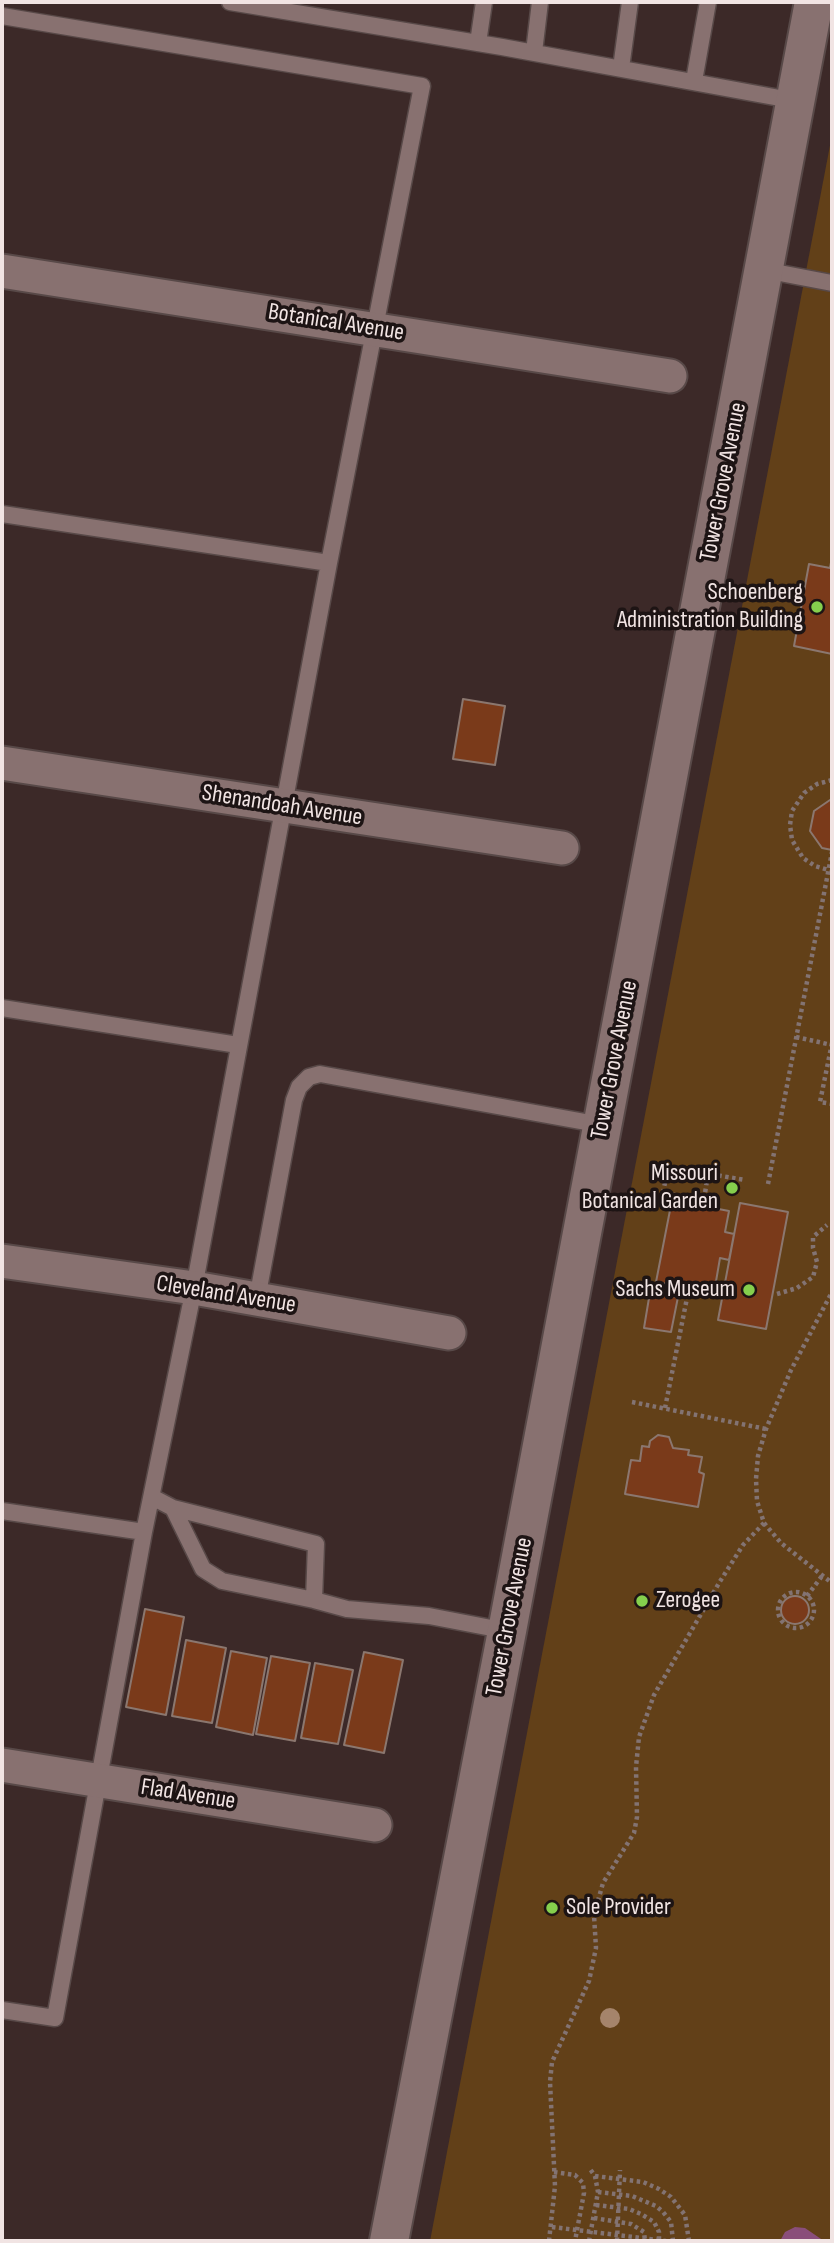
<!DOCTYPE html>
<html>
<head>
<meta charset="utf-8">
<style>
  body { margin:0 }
  #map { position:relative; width:834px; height:2243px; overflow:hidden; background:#3c2928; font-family:"Sofia Sans Condensed",sans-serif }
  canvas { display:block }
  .frame { position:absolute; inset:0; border:4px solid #f1e4e3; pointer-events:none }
</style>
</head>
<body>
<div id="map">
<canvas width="834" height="2243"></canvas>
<div class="frame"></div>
</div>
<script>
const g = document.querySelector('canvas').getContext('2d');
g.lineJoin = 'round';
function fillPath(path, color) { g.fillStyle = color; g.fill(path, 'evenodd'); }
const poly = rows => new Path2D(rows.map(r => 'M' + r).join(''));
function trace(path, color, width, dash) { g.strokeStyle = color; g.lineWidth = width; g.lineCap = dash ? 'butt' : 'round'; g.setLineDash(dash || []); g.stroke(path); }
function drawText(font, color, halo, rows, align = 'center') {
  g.font = font + ' "Sofia Sans Condensed",sans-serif'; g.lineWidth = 7; g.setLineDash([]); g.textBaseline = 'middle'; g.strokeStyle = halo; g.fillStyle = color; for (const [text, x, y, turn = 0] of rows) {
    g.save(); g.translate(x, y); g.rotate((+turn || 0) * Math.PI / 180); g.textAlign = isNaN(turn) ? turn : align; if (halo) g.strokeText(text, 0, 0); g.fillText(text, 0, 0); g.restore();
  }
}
fillPath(poly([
  [832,135,832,2241,430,2241]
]), '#624018');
fillPath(poly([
  [795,2227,805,2228,824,2241,780,2241,785,2232]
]), '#8a4e7a');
const building = poly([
  [832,557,832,654,794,646,809,564,830,568,832,557],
  [463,699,505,706,495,765,453,759,463,699],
  [830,800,832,800,832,850,822,848,810,831,814,811,830,800],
  [672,1200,729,1211,725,1232,734,1234,729,1260,720,1258,714,1293,656,1282,672,1200],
  [740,1203,788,1212,766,1329,718,1320,740,1203],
  [650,1292,678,1297,671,1332,644,1328,650,1292],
  [658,1435,669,1437,673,1448,689,1450,688,1455,702,1457,699,1472,704,1474,698,1507,625,1494,631,1460,640,1461,642,1446,649,1447,650,1441,658,1435],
  '781 1610a14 14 0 1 1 28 0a14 14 0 1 1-28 0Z',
  [145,1609,184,1617,166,1715,126,1707,145,1609],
  [186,1640,226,1648,212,1723,172,1716,186,1640],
  [231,1651,267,1658,253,1735,216,1727,231,1651],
  [364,1652,403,1660,384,1753,344,1745,364,1652],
  [271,1656,310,1663,295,1741,256,1734,271,1656],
  [315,1663,353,1670,338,1744,301,1738,315,1663]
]);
fillPath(building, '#7a3a1a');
trace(building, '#8b776f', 2);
const service = poly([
  [230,2,502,47,796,101],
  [2,16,422,86,329,563,194,1288,144,1532,55,2018,2,2010],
  [478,43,484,2],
  [534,52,540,2],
  [621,68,630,2],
  [694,81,708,2],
  [764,270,832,283],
  [2,514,329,563],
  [2,1008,238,1045],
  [257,1299,294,1100,299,1087,309,1077,320,1074,602,1125],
  [152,1497,173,1508,203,1569,222,1581,314,1600,347,1609,429,1616,507,1631],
  [173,1508,316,1544,314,1600],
  [2,1511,144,1532]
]);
const minor = poly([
  [2,271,670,376],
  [2,763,562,848],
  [2,1261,194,1288,449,1333],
  [2,1765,375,1825]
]);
const tertiary = poly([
  [389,2241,507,1631,814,2]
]);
trace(service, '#584948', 19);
trace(minor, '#584948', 37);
trace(tertiary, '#584948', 42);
trace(poly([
  [832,780,817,784,804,793,792,811,790,825,792,840,803,858,815,866,832,871],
  [796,1037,832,1045],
  [832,1043,820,1102,832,1104],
  [768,1184,832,852],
  [704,1200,663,1193,668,1167,745,1180],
  [703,1206,708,1174],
  [777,1294,797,1288,813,1277,817,1262,813,1248,813,1237,827,1225],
  [632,1402,766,1429],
  [665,1408,689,1288],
  [764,1523,781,1543,832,1583],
  '778 1610a18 18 0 1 1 36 0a18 18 0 1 1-36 0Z',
  [807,1596,822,1576],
  [554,2172,575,2175,583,2183,584,2193,575,2241],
  [595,2176,643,2182,659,2189,671,2197,685,2215,689,2241],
  [598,2192,632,2196,656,2206,663,2212,671,2222,673,2241],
  [596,2205,629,2209,641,2214,654,2222,659,2232,659,2240],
  [594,2218,631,2224,644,2232,645,2241],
  [552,2227,666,2241],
  [549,2241,555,2186,550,2082,552,2062,589,1981,596,1948,594,1915,603,1883,634,1833,637,1817,636,1767,639,1737,654,1695,719,1583,743,1545,764,1523,757,1501,756,1479,758,1456,766,1429,791,1370,832,1292],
  [589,2241,598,2192,595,2176,590,2169],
  [617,2241,620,2170]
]), '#837372', 4.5, [3.5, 3.5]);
trace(service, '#887170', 16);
trace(minor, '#887170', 33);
trace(tertiary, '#887170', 38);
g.fillStyle = '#a5846b';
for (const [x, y] of [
  [610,2018]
]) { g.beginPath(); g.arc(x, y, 10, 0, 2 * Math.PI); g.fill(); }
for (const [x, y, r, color] of [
  [817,607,7,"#85cf4d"],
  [732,1188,7,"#85cf4d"],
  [749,1290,7,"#85cf4d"],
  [642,1601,7,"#85cf4d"],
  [552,1908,7,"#85cf4d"]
]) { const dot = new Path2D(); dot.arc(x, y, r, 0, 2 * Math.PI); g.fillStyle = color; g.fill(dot); trace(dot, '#1d1414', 2.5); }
drawText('24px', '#f1e4e3', '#1d1414', [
  ["Botanical Avenue",336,323,9],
  ["Tower Grove Avenue",724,482,-79],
  ["Shenandoah Avenue",282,806,9],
  ["Tower Grove Avenue",615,1060,-79],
  ["Cleveland Avenue",226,1295,9],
  ["Tower Grove Avenue",510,1617,-79],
  ["Flad Avenue",188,1795,9]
]);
drawText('24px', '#f1e4e3', '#1d1414', [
  ["Schoenberg",803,593],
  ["Administration Building",803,621],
  ["Missouri",718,1174],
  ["Botanical Garden",718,1202],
  ["Sachs Museum",735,1290],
  ["Zerogee",656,1601,"left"],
  ["Sole Provider",566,1908,"left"]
], 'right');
</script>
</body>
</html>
